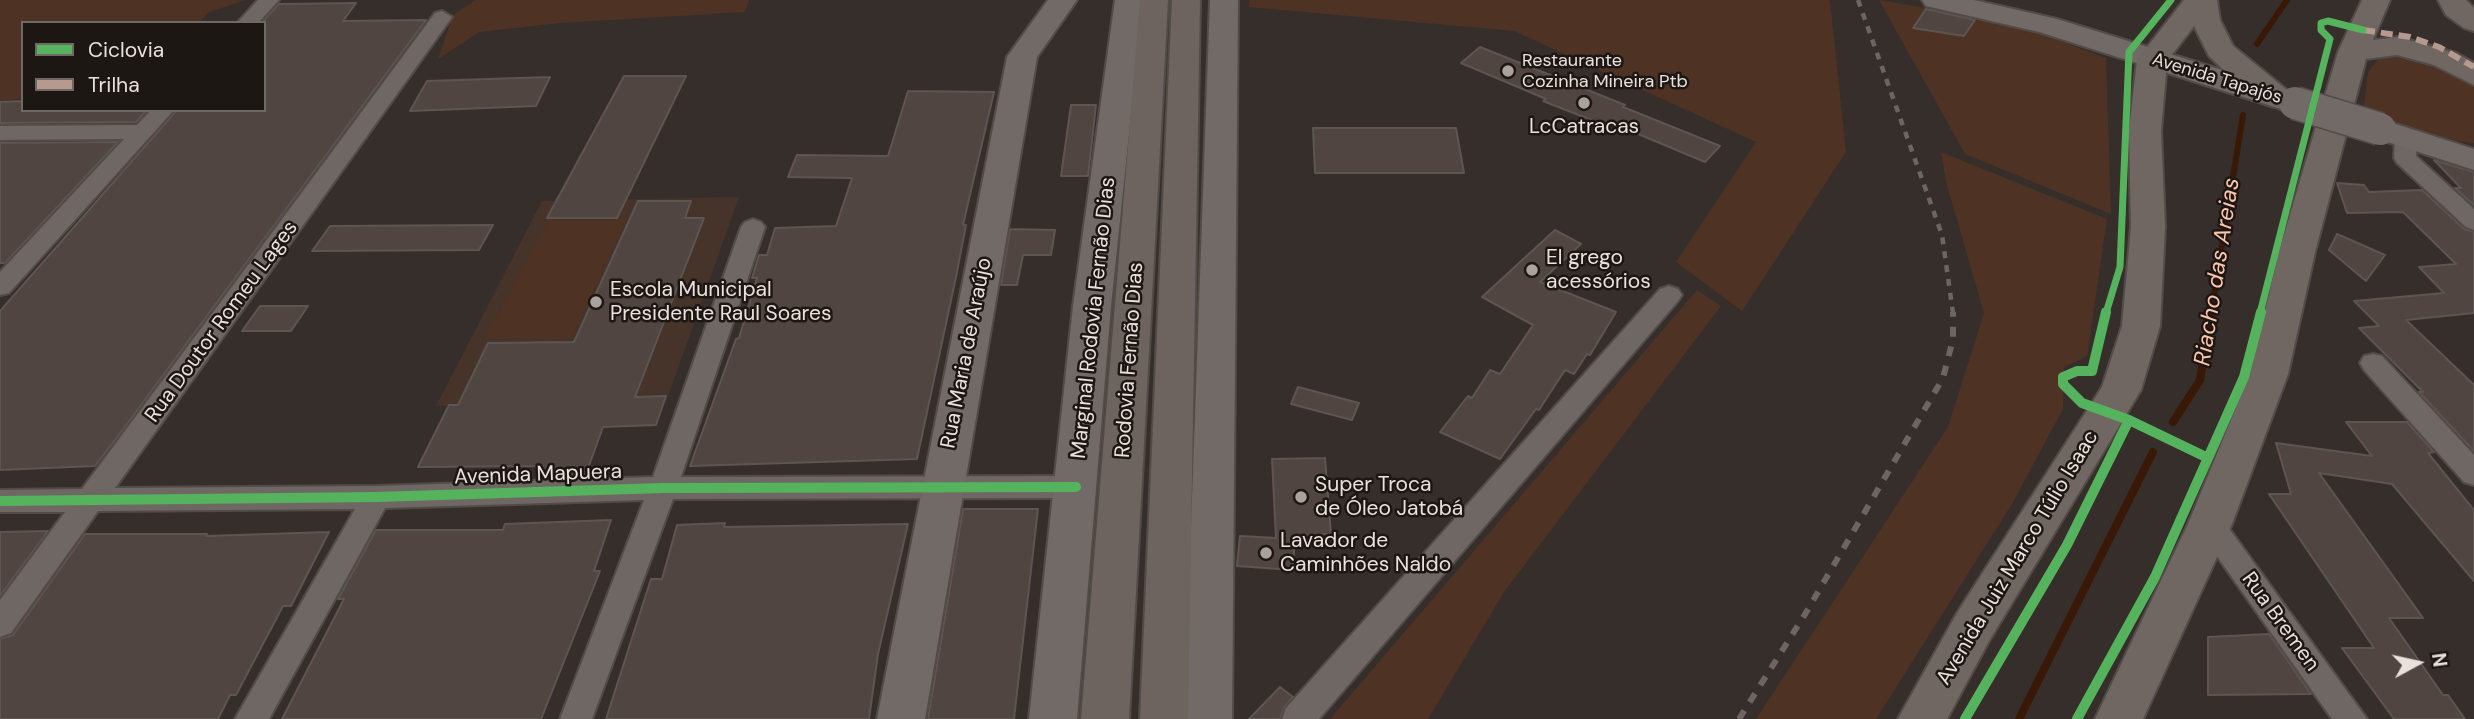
<!DOCTYPE html>
<html>
<head>
<meta charset="utf-8">
<style>
  body { margin:0 }
  #map { position:relative; width:2474px; height:719px; overflow:hidden; background:#362e2b; font-family:"DM Sans",sans-serif }
  canvas { display:block }
  .legend { position:absolute; left:21px; top:21px; width:245px; height:91px; box-sizing:border-box; background:#1d1714; border:2px solid #6f6864; margin:0; padding:9px 12px; list-style:none; font-size:21px; color:#eae1dc }
  .legend li { display:flex; align-items:center; gap:14px; height:35px }
  .legend b { width:35px; border:2px solid #6f6864 }
  .north { position:absolute; left:2383px; top:628px; width:70px; height:70px; -webkit-text-stroke:5px #1d1714; paint-order:stroke; rotate:82deg; font-size:19px; font-weight:700; line-height:28px; text-align:center; color:#eae1dc }
  .north::after { content:''; display:block; margin:auto; width:24px; height:32px; background:#eae1dc; clip-path:polygon(50% 0,100% 100%,50% 72%,0 100%) }
</style>
</head>
<body>
<div id="map">
<canvas width="2474" height="719"></canvas>
<ul class="legend">
<li><b style="height:9px;background:#56b35d"></b>Ciclovia</li>
<li><b style="height:9px;background:#b69a8f"></b>Trilha</li>
</ul>
<div class="north">N</div>
</div>
<script>
const g = document.querySelector('canvas').getContext('2d');
g.lineJoin = 'round';
function fillPath(path, color) { g.fillStyle = color; g.fill(path, 'evenodd'); }
const poly = rows => new Path2D(rows.map(r => 'M' + r).join(''));
function trace(path, color, width, dash) { g.strokeStyle = color; g.lineWidth = width; g.lineCap = dash ? 'butt' : 'round'; g.setLineDash(dash || []); g.stroke(path); }
function drawText(font, color, halo, rows, align = 'center') {
  g.font = font + ' "DM Sans",sans-serif'; g.lineWidth = 5; g.setLineDash([]); g.textBaseline = 'middle'; g.strokeStyle = halo; g.fillStyle = color; for (const [text, x, y, turn = 0] of rows) {
    g.save(); g.translate(x, y); g.rotate((+turn || 0) * Math.PI / 180); g.textAlign = isNaN(turn) ? turn : align; if (halo) g.strokeText(text, 0, 0); g.fillText(text, 0, 0); g.restore();
  }
}
fillPath(poly([
  [739,197,666,402,436,406,542,201]
]), '#46332a');
fillPath(poly([
  [0,0,246,0,209,12,199,23,23,23,23,98,0,102],
  [475,0,749,0,745,12,560,23,479,32,438,59,453,15],
  [1249,0,1830,0,1846,152,1742,311,1676,262,1756,142,1514,31,1249,7],
  [1879,0,2009,22,2106,58,2111,214,1965,154],
  [2384,52,2438,62,2474,82,2474,143,2445,140,2363,113,2368,72],
  [1941,152,2107,219,2087,356,2064,367,2063,409,2012,504,1876,719,1756,719,1948,427,1984,313,1946,182],
  [549,219,627,219,571,338,485,338],
  [1697,290,1721,306,1504,592,1428,719,1330,719]
]), '#4e3224');
trace(poly([
  [2257,44,2287,0],
  [2211,313,2243,115]
]), '#391806', 6);
trace(poly([
  [2173,422,2200,380,2211,312],
  [2019,719,2153,452]
]), '#391806', 8);
const building = poly([
  [356,3,343,21,426,20,124,428,95,466,0,470,0,311,177,110,264,110,264,20,279,4,356,3],
  [1926,9,1975,20,1964,36,1913,28,1926,9],
  [1480,47,1625,105,1623,107,1720,146,1705,162,1612,123,1609,127,1543,101,1546,99,1461,63,1480,47],
  [624,76,686,76,617,218,547,218,624,76],
  [550,77,536,106,410,111,427,81,550,77],
  [908,91,994,92,963,225,966,225,956,277,917,459,690,466,736,339,739,338,757,278,752,278,759,255,767,255,775,228,836,226,852,178,788,177,797,155,888,156,908,91],
  [23,101,23,110,147,110,136,122,0,123,0,102,23,101],
  [1071,105,1096,105,1088,176,1061,176,1071,105],
  [1313,128,1456,128,1464,173,1315,173,1313,128],
  [118,142,5,263,0,263,0,143,118,142],
  [2434,160,2474,172,2474,205,2455,188,2461,188,2434,160],
  [2337,183,2364,185,2369,192,2422,190,2464,229,2474,232,2474,313,2406,320,2474,385,2474,451,2419,392,2423,392,2359,328,2379,326,2354,301,2444,293,2419,267,2456,264,2403,212,2347,213,2337,183],
  [638,201,691,201,685,218,704,218,635,397,666,396,656,425,603,427,586,474,539,476,543,466,418,467,449,405,458,405,488,343,574,342,638,201],
  [493,225,479,250,312,251,330,226,493,225],
  [1010,229,1055,230,1051,255,1023,255,1017,285,1001,285,1010,229],
  [1555,230,1581,244,1540,282,1616,312,1590,355,1587,354,1574,374,1565,370,1539,410,1536,409,1500,459,1440,432,1468,396,1472,398,1490,370,1500,374,1533,325,1482,297,1555,230],
  [2337,234,2385,255,2366,281,2329,250,2337,234],
  [260,306,308,306,291,331,242,331,260,306],
  [1298,387,1359,403,1352,420,1291,404,1298,387],
  [2346,422,2407,422,2434,452,2428,453,2474,510,2474,581,2392,484,2319,473,2423,618,2389,618,2443,695,2448,695,2465,719,2394,719,2342,648,2374,648,2269,494,2291,494,2276,443,2372,456,2346,422],
  [1325,458,1331,534,1295,535,1293,570,1237,566,1240,536,1276,538,1272,459,1325,458],
  [963,509,1038,509,1014,719,928,719,963,509],
  [611,520,594,571,600,571,541,719,282,719,344,599,338,599,376,530,503,530,505,524,611,520],
  [725,523,724,527,908,524,878,654,869,719,606,719,651,579,662,579,677,525,725,523],
  [48,531,0,596,0,532,48,531],
  [329,532,291,606,283,606,236,695,230,695,218,719,0,719,0,639,13,635,85,534,207,534,206,536,329,532],
  [2269,634,2311,694,2208,695,2208,637,2269,634],
  [1280,687,1293,697,1284,707,1280,719,1249,719,1280,687]
]);
fillPath(building, '#504540');
trace(building, '#5c5653', 2);
const street = poly([
  [258,0,279,0,258,23,237,23,258,0],
  [442,11,452,17,115,488,377,486,653,477,741,227,745,222,753,219,761,222,765,227,681,477,1076,476,1086,479,1090,487,1086,495,1076,498,673,499,592,719,560,719,644,500,385,508,269,719,235,719,355,509,98,511,11,633,0,637,0,600,65,512,0,512,0,490,82,489,435,13,442,11],
  [151,110,174,110,9,293,0,295,0,272,124,139,0,140,0,126,137,125,151,110],
  [2406,130,2417,137,2416,156,2474,209,2474,230,2466,227,2397,163,2394,158,2395,137,2406,130],
  [1669,286,1678,289,1682,295,1678,301,1319,719,1282,719,1286,708,1660,289,1669,286],
  [2373,354,2382,356,2474,455,2474,485,2464,482,2364,370,2360,363,2364,356,2373,354],
  [2210,512,2220,516,2367,719,2332,719,2200,532,2195,524,2200,516,2210,512]
]);
const secondary = poly([
  [1048,0,1077,0,1037,57,925,719,877,719,1007,57,1048,0],
  [1115,0,1143,0,1111,306,1077,719,1029,719,1073,306,1115,0],
  [1210,0,1238,0,1232,719,1184,719,1210,0],
  [1922,0,1974,0,2057,19,2306,96,2311,103,2306,110,2295,112,2284,110,2039,32,1926,6,1922,0],
  [2380,119,2474,149,2474,170,2369,136,2364,129,2369,122,2380,119]
]);
const primary = poly([
  [2184,0,2217,0,2220,20,2233,46,2298,99,2293,106,2282,108,2271,106,2233,79,2209,56,2194,26,2167,61,2161,131,2165,227,2160,326,2141,390,1989,641,1947,719,1898,719,1957,613,2102,387,2122,326,2131,227,2129,131,2137,60,2184,0],
  [2362,0,2390,0,2373,40,2398,37,2456,53,2474,63,2474,85,2434,65,2397,55,2366,59,2315,252,2288,374,2232,524,2143,719,2095,719,2188,524,2250,374,2279,252,2338,52,2362,0],
  [2438,0,2466,0,2474,8,2474,31,2464,28,2446,15,2438,0]
]);
const highway = poly([
  [1140,0,1168,0,1129,719,1081,719,1140,0],
  [1172,0,1200,0,1188,719,1140,719,1172,0]
]);
trace(street, '#524b48', 4);
trace(secondary, '#524b48', 4);
trace(primary, '#524b48', 4);
trace(highway, '#524b48', 4);
fillPath(street, '#6e6764');
fillPath(secondary, '#726a66');
fillPath(primary, '#706762');
fillPath(highway, '#6d645f');
trace(poly([
  [1858,0,1942,235,1953,313]
]), '#6c6562', 4.5, [7, 7]);
trace(poly([
  [1739,719,1804,616,1943,378,1953,339,1953,312]
]), '#6c6562', 6, [10, 10]);
const secondaryBridge = poly([
  [2295,103,2380,129]
]);
trace(secondaryBridge, '#524b48', 35, []);
trace(secondaryBridge, '#726a66', 32);
trace(poly([
  [2363,30,2410,37,2439,47,2474,67]
]), '#b69a8f', 6, [12, 6]);
trace(poly([
  [2106,313,2120,267,2129,52,2171,0],
  [2260,313,2330,39,2321,30,2321,23,2328,21,2363,30]
]), '#56b35d', 7);
trace(poly([
  [2129,420,2208,458],
  [0,501,377,497,663,488,1076,487],
  [1965,719,2067,545,2129,420,2082,403,2063,384,2063,377,2077,371,2092,371,2106,312],
  [2077,719,2155,577,2244,377,2261,312]
]), '#56b35d', 10);
for (const [x, y, r, color] of [
  [1508,71,7,"#aba29e"],
  [1584,103,7,"#aba29e"],
  [1532,270,7,"#aba29e"],
  [596,302,7,"#aba29e"],
  [1301,497,7,"#aba29e"],
  [1266,553,7,"#aba29e"]
]) { const dot = new Path2D(); dot.arc(x, y, r, 0, 2 * Math.PI); g.fillStyle = color; g.fill(dot); trace(dot, '#1d1714', 2.5); }
drawText('18px', '#eae1dc', '#1d1714', [
  ["Restaurante",1522,61],
  ["Cozinha Mineira Ptb",1522,82]
], 'left');
drawText('18px', '#eae1dc', '#1d1714', [
  ["Avenida Tapajós",2217,79,17]
]);
drawText('21px', '#eae1dc', '#1d1714', [
  ["LcCatracas",1584,127,"center"],
  ["El grego",1546,258],
  ["acessórios",1546,282],
  ["Escola Municipal",610,290],
  ["Presidente Raul Soares",610,314],
  ["Super Troca",1315,485],
  ["de Óleo Jatobá",1315,509],
  ["Lavador de",1280,541],
  ["Caminhões Naldo",1280,565]
], 'left');
drawText('21px', '#eae1dc', '#1d1714', [
  ["Marginal Rodovia Fernão Dias",1094,318,-84],
  ["Rua Doutor Romeu Lages",222,322,-54],
  ["Rua Maria de Araújo",967,353,-79],
  ["Rodovia Fernão Dias",1130,360,-86],
  ["Avenida Mapuera",538,475,-2],
  ["Avenida Juiz Marco Túlio Isaac",2018,558,-59],
  ["Rua Bremen",2280,622,54]
]);
drawText('italic 23px', '#fec6a9', '#1d1714', [
  ["Riacho das Areias",2218,272,-81]
]);
</script>
</body>
</html>
